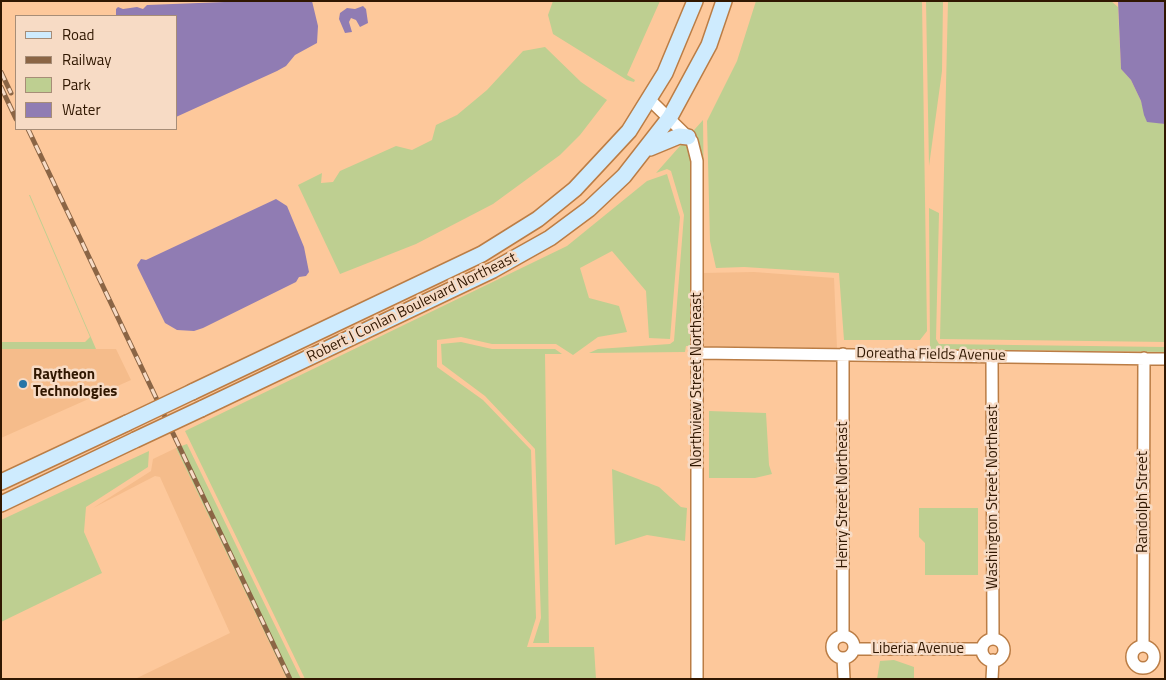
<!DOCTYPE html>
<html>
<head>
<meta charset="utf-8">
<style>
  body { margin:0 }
  #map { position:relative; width:1166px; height:680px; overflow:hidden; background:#fdc89b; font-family:"Titillium Web",sans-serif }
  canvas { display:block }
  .frame { position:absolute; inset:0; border:2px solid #301701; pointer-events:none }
  .legend { position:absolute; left:15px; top:15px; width:162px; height:115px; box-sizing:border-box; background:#f7dbc5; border:1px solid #a78d77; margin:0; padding:6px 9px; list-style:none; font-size:15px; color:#301701 }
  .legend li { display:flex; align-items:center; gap:10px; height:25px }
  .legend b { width:25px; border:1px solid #a78d77 }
</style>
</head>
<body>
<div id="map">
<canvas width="1166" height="680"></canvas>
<div class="frame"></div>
<ul class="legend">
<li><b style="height:6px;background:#ceebfe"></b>Road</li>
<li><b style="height:6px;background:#8b6545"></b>Railway</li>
<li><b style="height:14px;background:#becf91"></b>Park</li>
<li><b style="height:14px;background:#907cb3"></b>Water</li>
</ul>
</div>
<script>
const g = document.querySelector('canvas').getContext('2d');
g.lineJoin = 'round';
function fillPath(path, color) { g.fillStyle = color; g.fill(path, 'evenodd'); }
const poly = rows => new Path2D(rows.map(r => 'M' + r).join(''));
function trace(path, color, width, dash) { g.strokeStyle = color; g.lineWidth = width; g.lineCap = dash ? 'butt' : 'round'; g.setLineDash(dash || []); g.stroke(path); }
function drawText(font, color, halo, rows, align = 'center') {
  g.font = font + ' "Titillium Web",sans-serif'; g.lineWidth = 5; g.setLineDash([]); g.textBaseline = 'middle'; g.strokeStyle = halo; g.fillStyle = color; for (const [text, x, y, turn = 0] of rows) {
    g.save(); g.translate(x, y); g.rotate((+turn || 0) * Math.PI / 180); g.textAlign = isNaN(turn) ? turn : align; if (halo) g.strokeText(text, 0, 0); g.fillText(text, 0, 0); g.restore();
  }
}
fillPath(poly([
  [754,272,834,278,837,348,702,346,702,273],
  [1,349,116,349,131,380,1,438],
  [176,448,287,679,135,679,230,633,160,477,155,476,93,508,151,471,153,459]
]), '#f5bc8b');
fillPath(poly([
  [553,1,660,1,627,75,635,80,634,82,627,80,553,34,548,15],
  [756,1,922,1,927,331,920,340,844,340,839,273,744,267,716,268,710,241,707,121,737,61],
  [926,1,943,1,942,71,929,166],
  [948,1,1111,1,1118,7,1121,69,1131,80,1141,101,1147,121,1165,124,1165,342,940,339],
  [545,47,581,82,607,100,580,135,560,155,493,204,416,244,340,274,298,185,322,173,321,183,333,182,340,171,396,146,412,150,432,140,436,125,457,115,487,90,523,51],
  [703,120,704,201,702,346,686,346,685,352,589,353,598,349,670,344,674,341,684,215,671,171,667,169,656,173],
  [667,174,680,217,670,339,649,338,646,291,612,251,580,268,589,298,619,306,627,332,598,337,573,355,556,344,492,344,461,337,437,340,437,367,483,400,531,450,536,618,527,647,594,647,596,679,305,679,185,431,567,246,647,181],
  [29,195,30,195,96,349,1,349,1,342,85,342,90,337],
  [929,208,939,213,936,339,939,344,1165,347,1165,352,930,349],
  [461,342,492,349,555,349,562,354,545,354,549,643,533,643,541,618,535,449,485,396,442,364,441,344],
  [709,411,766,413,769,465,772,474,755,478,709,478],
  [187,444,301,679,287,679,176,448],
  [149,451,148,467,86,507,84,532,102,573,1,622,1,520],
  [612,469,659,487,681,507,687,508,685,541,647,535,615,545],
  [919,508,978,508,978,575,925,575,925,543,919,537],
  [894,660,914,667,914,679,877,679,880,661]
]), '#becf91');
fillPath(poly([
  [250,1,312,1,318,26,317,43,295,55,286,66,277,71,176,117,176,16,116,16,116,9,118,7,123,9,137,7,143,9,147,5],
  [1118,1,1165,1,1165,124,1147,122,1144,115,1141,101,1131,80,1121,69],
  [363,6,366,9,368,23,360,27,356,20,351,18,349,22,352,32,345,33,339,19,340,13,347,8,355,9],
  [276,199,287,206,304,247,309,272,306,276,299,277,296,282,203,328,194,331,177,330,165,323,138,268,137,265,141,259,146,260]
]), '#907cb3');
const street = poly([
  [650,100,692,141,697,161,697,679],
  [697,353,1165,359],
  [843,354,843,636],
  [992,356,993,639],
  '832 647a11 11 0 1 1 22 0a11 11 0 1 1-22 0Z',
  '982 650a11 11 0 1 1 22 0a11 11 0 1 1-22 0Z',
  [1143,646,1144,358],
  '1132 657a11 11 0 1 1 22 0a11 11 0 1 1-22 0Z',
  [854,649,982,649],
  [843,658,844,679],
  [992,679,993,660]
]);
const secondary = poly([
  [650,148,679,136,688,137],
  [192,392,482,254,538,219,575,189,629,131,665,73,695,1],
  [201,409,493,270,550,238,589,209,624,176,670,117,709,45,724,1],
  [1,482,127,423],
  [1,504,135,440]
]);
trace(street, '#bb7d45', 14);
trace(secondary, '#bb7d45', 18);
trace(street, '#fff', 11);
trace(secondary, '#ceebfe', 15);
const rail = poly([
  [1,72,11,93],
  [1,87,16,119],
  [28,129,290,679]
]);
trace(rail, '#8b6545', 5);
trace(rail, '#f7dbc5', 3, [9]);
const secondaryBridge = poly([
  [127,423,192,392],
  [135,440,201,409]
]);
trace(secondaryBridge, '#bb7d45', 18, []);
trace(secondaryBridge, '#ceebfe', 15);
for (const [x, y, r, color] of [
  [23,384,5,"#2675a7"]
]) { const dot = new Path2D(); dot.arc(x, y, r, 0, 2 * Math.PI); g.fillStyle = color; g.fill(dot); trace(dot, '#f7dbc5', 2); }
drawText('15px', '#301701', '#f7dbc5', [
  ["Robert J Conlan Boulevard Northeast",412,308,-26],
  ["Doreatha Fields Avenue",931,355,1],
  ["Northview Street Northeast",697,380,-90],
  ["Henry Street Northeast",843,495,-90],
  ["Washington Street Northeast",993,497,-90],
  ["Randolph Street",1143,502,-90],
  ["Liberia Avenue",918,649]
]);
drawText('bold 15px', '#301701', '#f7dbc5', [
  ["Raytheon",33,375],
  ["Technologies",33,392]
], 'left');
</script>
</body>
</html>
